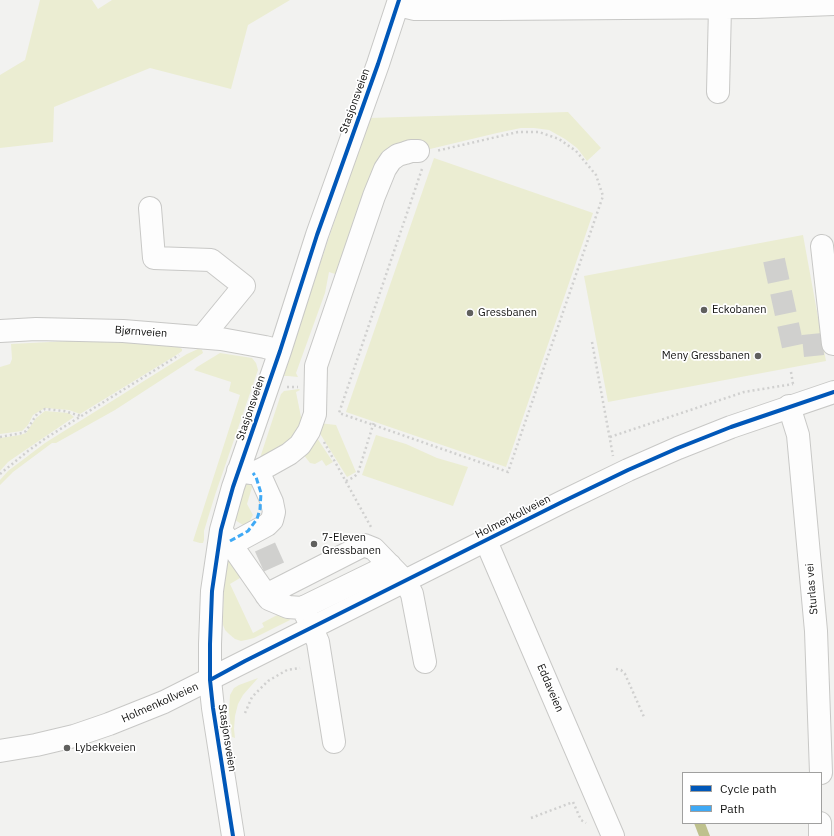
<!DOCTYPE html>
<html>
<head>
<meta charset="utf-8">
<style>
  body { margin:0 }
  #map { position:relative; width:834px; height:836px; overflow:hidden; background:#f2f2f0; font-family:"IBM Plex Sans",sans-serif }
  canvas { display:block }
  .legend { position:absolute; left:682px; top:772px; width:140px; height:52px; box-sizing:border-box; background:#fff; border:1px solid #a0a09f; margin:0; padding:5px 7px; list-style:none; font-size:12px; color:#111110 }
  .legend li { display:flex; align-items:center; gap:8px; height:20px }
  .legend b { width:20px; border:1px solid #a0a09f }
</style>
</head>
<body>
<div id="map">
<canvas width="834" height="836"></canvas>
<ul class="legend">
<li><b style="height:5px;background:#0057b8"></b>Cycle path</li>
<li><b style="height:5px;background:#3fa9f5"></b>Path</li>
</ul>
</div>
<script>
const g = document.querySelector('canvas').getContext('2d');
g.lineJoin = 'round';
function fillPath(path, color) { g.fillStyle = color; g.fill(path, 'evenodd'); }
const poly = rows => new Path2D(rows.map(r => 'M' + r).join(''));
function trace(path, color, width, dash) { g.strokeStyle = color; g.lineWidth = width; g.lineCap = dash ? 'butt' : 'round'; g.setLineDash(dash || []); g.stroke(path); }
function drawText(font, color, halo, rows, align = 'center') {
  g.font = font + ' "IBM Plex Sans",sans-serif'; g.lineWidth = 3.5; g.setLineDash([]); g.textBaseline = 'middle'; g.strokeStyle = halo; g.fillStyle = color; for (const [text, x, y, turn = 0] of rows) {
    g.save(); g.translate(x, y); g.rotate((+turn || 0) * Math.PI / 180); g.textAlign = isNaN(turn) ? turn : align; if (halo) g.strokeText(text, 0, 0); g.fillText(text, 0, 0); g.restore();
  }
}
fillPath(poly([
  [40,0,92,0,98,9,112,0,290,0,248,25,231,89,150,68,54,107,53,142,0,148,0,75,25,60],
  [568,112,601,148,587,161,577,148,565,139,549,130,534,128,521,128,497,133,430,149,420,143,398,146,338,275,329,272,325,293,296,373,298,377,288,376,284,376,291,351,369,118],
  [434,158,593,213,506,467,346,412],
  [803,235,826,361,608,402,584,276],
  [69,341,138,343,177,346,182,349,182,351,178,354,80,414,69,410,45,408,33,415,28,425,22,431,0,434,0,367,10,364,12,359,11,344],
  [198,349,202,350,203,353,115,410,56,443,52,443,13,472,0,485,0,480,8,471,45,443,187,354],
  [220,353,252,358,256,363,258,370,215,495,204,531,204,540,203,543,200,543,193,541,240,395,229,391,231,382,194,370,197,367],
  [299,389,300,390,296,392,301,417,305,416,308,425,257,467,281,394,284,391],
  [45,411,69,413,74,417,21,453,8,462,0,471,0,438,20,435,26,433,36,418],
  [319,423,336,425,356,472,347,477,319,432],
  [376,435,406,444,437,458,468,467,453,506,362,475],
  [317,438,333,462,326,466,322,460,315,464,310,463,303,454],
  [246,477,253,484,247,504,253,515,249,522,243,525,235,520],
  [227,559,234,562,240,578,230,584,253,633,264,627,262,623,283,612,286,611,290,620,254,638,246,640,241,641,235,639,229,634,225,630,223,625,223,616,224,585],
  [258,678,243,695,238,704,235,716,234,729,235,738,232,737,229,711,230,695,234,688,239,685]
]), '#ebedd2');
fillPath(poly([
  [694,823,705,823,710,836,699,836]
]), '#bec18d');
trace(poly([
  [774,260,793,347,823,344],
  [265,547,278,576]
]), '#d0d0ce', 22, [22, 11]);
const minor = poly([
  [398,5,415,9,496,9,755,7,834,4],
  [718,92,720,7],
  [150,208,154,258,211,260,244,286,203,336],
  [822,246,833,344,834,344],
  [0,331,36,329,123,331,221,339,265,347,280,351],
  [789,406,798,435,816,631,821,773],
  [238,471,250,473,258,471,264,468,289,454,300,445,309,431,315,414,316,366,374,196,385,169,391,160,398,155,405,153,411,151,418,151],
  [221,530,269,599,288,607,302,608,306,615,318,642,334,742],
  [486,541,613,836],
  [232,544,267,525,272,520,274,512,272,502,258,471],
  [266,595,364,545,374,549,405,581,412,594,425,662],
  [302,608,390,565],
  [233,836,213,708,210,680,210,644,212,591,221,530,233,487,280,351,317,235,378,64,399,0],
  [820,836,820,823]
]);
const major = poly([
  [0,751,36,745,74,736,109,724,164,702,562,502,628,470,678,448,731,427,834,392]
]);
trace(minor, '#c8c8c6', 24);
trace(major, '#c8c8c6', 24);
trace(poly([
  [422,169,339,413,508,472,603,196,596,175,576,151,559,139,539,132,518,132,436,151],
  [592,342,613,456],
  [791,372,793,384],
  [287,387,298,387],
  [0,437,22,433,26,431,37,414,45,409,64,411,81,416],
  [610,437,744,392,793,384],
  [324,442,371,527],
  [0,474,28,451,46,438,179,355],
  [346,481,354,477,358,473,374,422],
  [616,669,621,670,625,674,644,717],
  [245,713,252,697,268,681,287,670,300,668],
  [531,818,573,802,581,820,586,823]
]), '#d0d0cf', 2.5, [2, 3]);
trace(minor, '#fdfdfd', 22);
trace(major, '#fdfdfd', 22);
trace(poly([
  [230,541,248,531,257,519,260,509,261,493,256,477,253,473]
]), '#3fa9f5', 3, [6, 3]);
trace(poly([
  [210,680,245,661,562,502,628,470,678,448,731,427,834,392],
  [233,836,213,708,210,680,210,644,212,591,221,530,233,487,280,351,317,235,378,64,399,0]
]), '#0057b8', 4);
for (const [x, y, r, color] of [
  [704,310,4,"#60605e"],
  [470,313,4,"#60605e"],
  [758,356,4,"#60605e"],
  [314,544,4,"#60605e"],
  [67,748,4,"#60605e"]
]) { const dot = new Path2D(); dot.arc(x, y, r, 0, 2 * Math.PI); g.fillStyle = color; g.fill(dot); trace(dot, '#fff', 1.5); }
drawText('11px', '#111110', '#fff', [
  ["Stasjonsveien",355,101,-70],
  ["Bjørnveien",141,332,4],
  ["Stasjonsveien",251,408,-71],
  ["Holmenkollveien",513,517,-27],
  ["Sturlas vei",812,589,-95],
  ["Eddaveien",550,688,67],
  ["Holmenkollveien",160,703,-24],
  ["Stasjonsveien",227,738,81]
]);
drawText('11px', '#111110', '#fff', [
  ["Eckobanen",712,310],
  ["Gressbanen",478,313],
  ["Meny Gressbanen",750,356,"right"],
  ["7-Eleven",322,538],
  ["Gressbanen",322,551],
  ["Lybekkveien",75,748]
], 'left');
</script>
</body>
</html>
